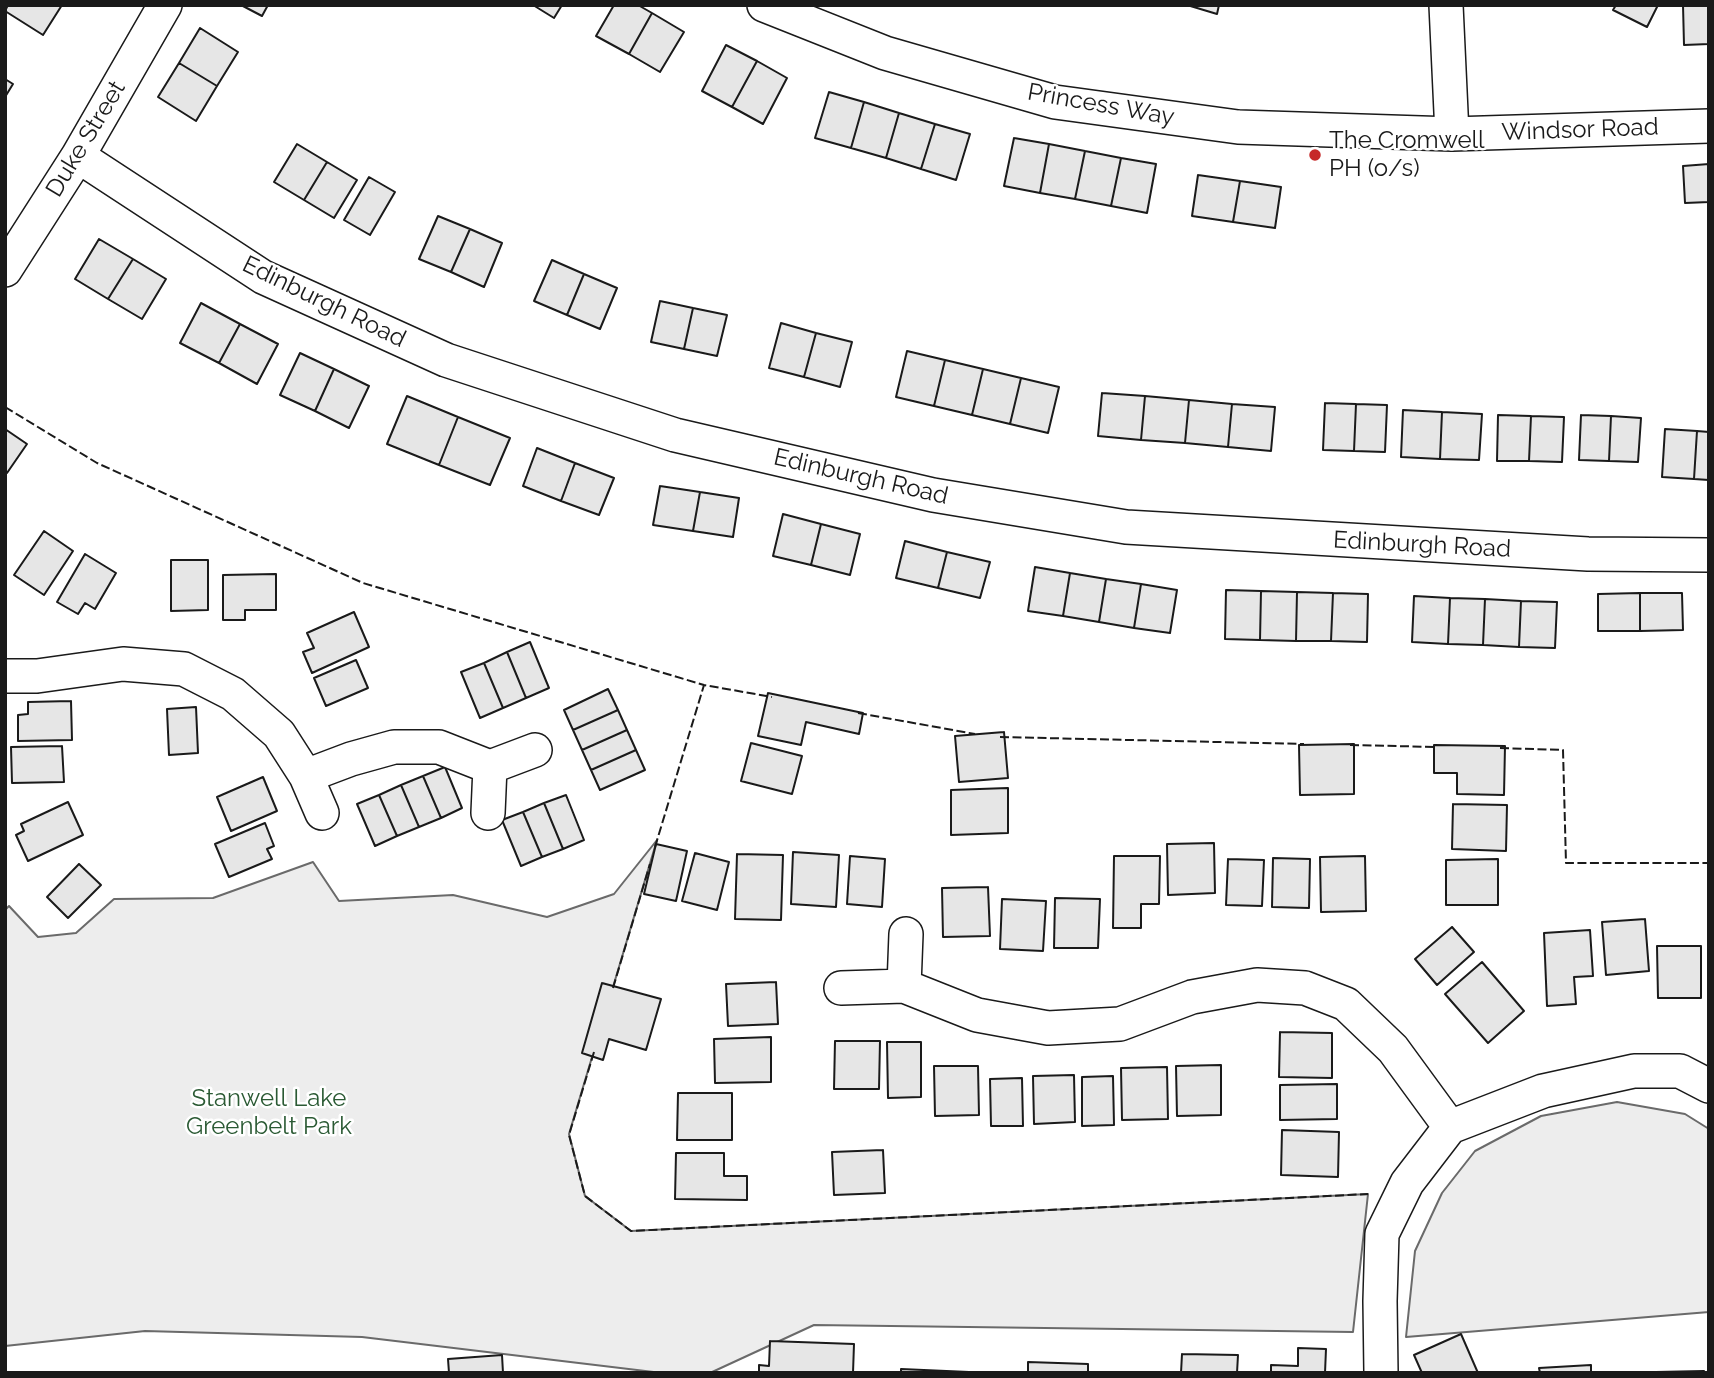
<!DOCTYPE html>
<html>
<head>
<meta charset="utf-8">
<style>
  body { margin:0 }
  #map { position:relative; width:1714px; height:1378px; overflow:hidden; background:#fff; font-family:Raleway,sans-serif }
  canvas { display:block }
  .frame { position:absolute; inset:0; border:7px solid #1a1a1a; pointer-events:none }
</style>
</head>
<body>
<div id="map">
<canvas width="1714" height="1378"></canvas>
<div class="frame"></div>
</div>
<script>
const g = document.querySelector('canvas').getContext('2d');
g.lineJoin = 'round';
function fillPath(path, color) { g.fillStyle = color; g.fill(path, 'evenodd'); }
const poly = rows => new Path2D(rows.map(r => 'M' + r).join(''));
function trace(path, color, width, dash) { g.strokeStyle = color; g.lineWidth = width; g.lineCap = dash ? 'butt' : 'round'; g.setLineDash(dash || []); g.stroke(path); }
function drawText(font, color, halo, rows, align = 'center') {
  g.font = font + ' Raleway,sans-serif'; g.lineWidth = 5; g.setLineDash([]); g.textBaseline = 'middle'; g.strokeStyle = halo; g.fillStyle = color; for (const [text, x, y, turn = 0] of rows) {
    g.save(); g.translate(x, y); g.rotate((+turn || 0) * Math.PI / 180); g.textAlign = isNaN(turn) ? turn : align; if (halo) g.strokeText(text, 0, 0); g.fillText(text, 0, 0); g.restore();
  }
}
const built = poly([
  [657,840,569,1134,585,1196,631,1231,1368,1194,1353,1332,814,1325,710,1373,662,1373,362,1337,145,1331,5,1346,5,910,9,906,38,937,76,933,114,899,213,898,313,862,339,901,453,895,547,917,614,894,657,840],
  [1617,1102,1685,1114,1709,1129,1709,1312,1406,1337,1415,1251,1442,1193,1475,1151,1541,1116,1617,1102]
]);
fillPath(built, '#ededed');
trace(built, '#6a6a6a', 2);
const building = poly([
  [8,5,62,5,43,35,5,11,8,5],
  [241,5,268,5,262,16,241,5],
  [533,5,562,5,554,18,533,5],
  [614,5,638,5,652,13,629,54,596,36,614,5],
  [1187,5,1219,5,1217,14,1187,5],
  [1616,5,1658,5,1647,27,1613,10,1616,5],
  [1683,5,1709,5,1709,44,1684,45,1683,5],
  [652,13,684,32,660,72,629,54,652,13],
  [200,28,238,52,217,86,179,63,200,28],
  [726,45,757,61,732,107,702,91,726,45],
  [757,61,787,78,763,124,732,107,757,61],
  [179,63,217,86,196,121,158,97,179,63],
  [5,79,13,84,5,97,5,79],
  [829,92,864,102,851,148,815,138,829,92],
  [864,102,899,113,886,158,851,148,864,102],
  [899,113,935,124,921,169,886,158,899,113],
  [935,124,970,134,956,180,921,169,935,124],
  [1014,138,1049,144,1040,193,1004,186,1014,138],
  [297,144,327,162,304,200,274,182,297,144],
  [1049,144,1085,151,1075,199,1040,193,1049,144],
  [1085,151,1121,158,1111,206,1075,199,1085,151],
  [1121,158,1156,164,1147,213,1111,206,1121,158],
  [327,162,357,180,334,218,304,200,327,162],
  [1709,164,1709,202,1685,203,1683,166,1709,164],
  [1198,175,1240,181,1233,222,1192,216,1198,175],
  [369,177,395,192,370,235,344,220,369,177],
  [1240,181,1281,187,1275,228,1233,222,1240,181],
  [438,216,470,229,451,272,419,259,438,216],
  [470,229,502,243,484,287,451,272,470,229],
  [99,239,133,259,108,299,75,279,99,239],
  [133,259,166,279,142,319,108,299,133,259],
  [552,260,584,274,567,315,534,301,552,260],
  [584,274,617,288,600,329,567,315,584,274],
  [660,301,693,308,684,349,651,342,660,301],
  [201,303,240,324,219,363,180,343,201,303],
  [693,308,727,315,717,356,684,349,693,308],
  [781,323,816,333,804,377,769,368,781,323],
  [240,324,278,344,257,384,219,363,240,324],
  [816,333,852,342,840,387,804,377,816,333],
  [907,351,945,360,934,406,896,397,907,351],
  [300,353,334,369,315,411,280,395,300,353],
  [945,360,983,369,972,415,934,406,945,360],
  [334,369,369,386,349,428,315,411,334,369],
  [983,369,1021,378,1010,424,972,415,983,369],
  [1021,378,1059,387,1048,433,1010,424,1021,378],
  [1102,393,1145,396,1141,440,1098,436,1102,393],
  [407,396,458,417,439,465,387,444,407,396],
  [1145,396,1189,400,1185,443,1141,440,1145,396],
  [1189,400,1232,404,1228,447,1185,443,1189,400],
  [1325,403,1356,404,1354,451,1323,450,1325,403],
  [1232,404,1275,407,1271,451,1228,447,1232,404],
  [1356,404,1387,405,1385,452,1354,451,1356,404],
  [1403,410,1442,412,1440,459,1401,457,1403,410],
  [1442,412,1482,414,1479,460,1440,459,1442,412],
  [1498,415,1531,416,1529,461,1497,461,1498,415],
  [1581,415,1611,416,1609,461,1579,460,1581,415],
  [1531,416,1564,417,1562,462,1529,461,1531,416],
  [1611,416,1641,418,1638,462,1609,461,1611,416],
  [458,417,510,438,490,485,439,465,458,417],
  [5,429,27,444,7,473,5,472,5,429],
  [1665,429,1697,431,1694,479,1662,477,1665,429],
  [1697,431,1709,432,1709,480,1694,479,1697,431],
  [537,448,575,463,561,501,523,486,537,448],
  [575,463,614,478,599,515,561,501,575,463],
  [660,486,700,492,693,531,653,525,660,486],
  [700,492,739,498,733,537,693,531,700,492],
  [783,514,821,524,811,565,773,556,783,514],
  [821,524,860,534,850,575,811,565,821,524],
  [44,531,73,551,44,595,14,575,44,531],
  [905,541,947,552,938,588,896,578,905,541],
  [947,552,990,562,980,598,938,588,947,552],
  [85,554,116,573,95,609,85,603,78,614,57,602,85,554],
  [171,560,208,560,208,610,171,611,171,560],
  [1035,567,1070,573,1063,616,1028,611,1035,567],
  [1070,573,1106,579,1099,622,1063,616,1070,573],
  [276,574,276,610,245,610,245,620,223,620,223,575,276,574],
  [1106,579,1141,584,1134,628,1099,622,1106,579],
  [1141,584,1177,590,1170,633,1134,628,1141,584],
  [1226,590,1261,591,1260,640,1225,639,1226,590],
  [1261,591,1297,592,1296,641,1260,640,1261,591],
  [1297,592,1333,593,1331,641,1296,641,1297,592],
  [1333,593,1368,594,1367,642,1331,641,1333,593],
  [1640,593,1640,631,1598,631,1598,594,1640,593],
  [1640,593,1682,593,1683,630,1640,631,1640,593],
  [1414,596,1450,598,1448,644,1412,642,1414,596],
  [1450,598,1485,599,1483,645,1448,644,1450,598],
  [1485,599,1521,601,1519,647,1483,645,1485,599],
  [1521,601,1557,602,1555,648,1519,647,1521,601],
  [354,612,369,647,312,673,303,652,314,648,307,633,354,612],
  [530,642,549,688,526,698,507,652,530,642],
  [507,652,526,698,503,708,484,663,507,652],
  [356,660,368,688,326,706,314,678,356,660],
  [484,663,503,708,480,718,461,672,484,663],
  [608,689,618,710,573,730,564,710,608,689],
  [768,693,863,713,859,734,806,722,801,745,758,736,768,693],
  [71,701,72,740,18,741,18,715,28,714,28,702,71,701],
  [196,707,198,753,169,755,167,709,196,707],
  [618,710,627,730,582,750,573,730,618,710],
  [627,730,636,750,591,770,582,750,627,730],
  [1004,732,1008,778,959,782,955,736,1004,732],
  [751,743,802,756,792,794,741,781,751,743],
  [1354,744,1354,794,1300,795,1299,745,1354,744],
  [1434,745,1505,746,1504,795,1457,794,1457,773,1434,773,1434,745],
  [62,746,64,782,12,783,11,747,62,746],
  [636,750,645,770,600,790,591,770,636,750],
  [445,767,462,808,441,818,423,776,445,767],
  [423,776,441,818,419,827,401,785,423,776],
  [263,777,277,811,231,831,217,797,263,777],
  [401,785,419,827,397,836,379,795,401,785],
  [1008,788,1008,833,951,835,951,790,1008,788],
  [379,795,397,836,375,846,357,804,379,795],
  [566,795,584,840,563,849,544,803,566,795],
  [68,802,83,835,28,861,16,835,24,831,21,824,68,802],
  [544,803,563,849,542,857,523,812,544,803],
  [1453,804,1507,805,1506,851,1452,849,1453,804],
  [523,812,542,857,521,866,502,820,523,812],
  [265,823,274,846,267,849,272,859,229,877,215,844,265,823],
  [1214,843,1215,893,1168,895,1167,844,1214,843],
  [656,844,687,851,676,901,644,894,656,844],
  [793,852,839,855,836,907,791,904,793,852],
  [695,853,729,862,717,910,682,901,695,853],
  [737,854,783,855,781,920,735,919,737,854],
  [850,856,885,859,882,907,847,904,850,856],
  [1114,856,1160,856,1159,904,1141,904,1141,928,1113,928,1114,856],
  [1365,856,1366,911,1321,912,1320,857,1365,856],
  [1273,858,1310,859,1309,908,1272,907,1273,858],
  [1228,859,1264,860,1262,906,1226,905,1228,859],
  [1498,859,1498,905,1446,905,1446,860,1498,859],
  [79,864,101,885,68,918,47,897,79,864],
  [988,887,990,936,943,937,942,888,988,887],
  [1055,898,1100,899,1098,948,1054,948,1055,898],
  [1002,899,1046,901,1043,951,1000,949,1002,899],
  [1645,919,1649,971,1606,975,1602,922,1645,919],
  [1452,927,1474,952,1437,985,1415,959,1452,927],
  [1590,930,1593,976,1574,977,1576,1004,1547,1006,1544,933,1590,930],
  [1657,946,1701,946,1701,998,1658,998,1657,946],
  [1482,962,1524,1011,1488,1043,1445,994,1482,962],
  [776,982,778,1024,728,1026,726,984,776,982],
  [602,983,661,999,646,1050,609,1039,603,1060,582,1053,602,983],
  [1280,1032,1332,1033,1332,1078,1279,1077,1280,1032],
  [771,1037,771,1082,715,1083,714,1039,771,1037],
  [835,1041,880,1041,879,1089,834,1089,835,1041],
  [887,1042,921,1042,921,1097,888,1098,887,1042],
  [1221,1065,1221,1115,1177,1116,1176,1066,1221,1065],
  [934,1066,978,1066,979,1115,935,1116,934,1066],
  [1167,1067,1168,1119,1122,1120,1121,1068,1167,1067],
  [1074,1075,1075,1122,1034,1124,1033,1076,1074,1075],
  [1113,1076,1114,1125,1082,1126,1082,1077,1113,1076],
  [1022,1078,1023,1126,991,1126,990,1079,1022,1078],
  [1337,1084,1337,1119,1280,1120,1280,1085,1337,1084],
  [678,1093,732,1093,732,1140,677,1140,678,1093],
  [1282,1130,1339,1132,1338,1177,1281,1175,1282,1130],
  [883,1150,885,1193,834,1195,832,1152,883,1150],
  [676,1153,724,1153,724,1176,747,1176,747,1200,675,1199,676,1153],
  [1461,1334,1478,1373,1422,1373,1414,1355,1461,1334],
  [770,1341,854,1344,853,1373,759,1373,759,1365,769,1366,770,1341],
  [1298,1348,1326,1349,1325,1373,1271,1373,1271,1365,1298,1366,1298,1348],
  [1182,1354,1238,1355,1237,1373,1181,1373,1182,1354],
  [502,1355,503,1373,449,1373,448,1359,502,1355],
  [1028,1362,1088,1364,1088,1373,1028,1373,1028,1362],
  [1591,1365,1591,1373,1540,1373,1539,1368,1591,1365],
  [901,1369,969,1372,969,1373,901,1373,901,1369],
  [1704,1371,1704,1373,1656,1373,1656,1372,1704,1371]
]);
fillPath(building, '#e6e6e6');
trace(building, '#1a1a1a', 2);
const minor = poly([
  [764,5,885,53,1055,102,1238,127,1452,134,1709,126],
  [1446,5,1452,134],
  [78,156,263,277,446,360,675,435,933,495,1126,527,1588,554,1709,555],
  [5,270,78,156,165,5],
  [5,676,37,676,123,664,184,669,233,694,279,734,306,776,351,759,394,747,439,747,490,767,488,813],
  [490,767,535,750],
  [306,776,322,813],
  [904,986,906,934],
  [841,988,904,986,977,1015,1048,1028,1120,1024,1192,997,1257,985,1305,988,1346,1004,1393,1049,1450,1127],
  [1381,1373,1380,1301,1382,1234,1407,1183,1450,1127,1543,1091,1634,1071,1680,1071,1709,1086]
]);
trace(minor, '#1a1a1a', 36);
trace(minor, '#fff', 33);
trace(poly([
  [5,407,97,463,363,583,704,685],
  [858,713,975,734],
  [1000,737,1304,744],
  [1350,745,1437,747],
  [1500,748,1563,750,1566,863,1709,863],
  [655,847,704,685,772,697],
  [613,988,650,864],
  [594,1052,569,1135,585,1196,631,1231,1368,1194]
]), '#1a1a1a', 2, [9, 3.5]);
for (const [x, y, r, color] of [
  [1315,155,7,"#c62828"]
]) { const dot = new Path2D(); dot.arc(x, y, r, 0, 2 * Math.PI); g.fillStyle = color; g.fill(dot); trace(dot, '#fff', 2.5); }
drawText('24px', '#1a1a1a', '#fff', [
  ["Princess Way",1101,105,10],
  ["Windsor Road",1580,130,-2],
  ["Duke Street",86,139,-59],
  ["Edinburgh Road",324,302,26],
  ["Edinburgh Road",861,477,13],
  ["Edinburgh Road",1422,545,3]
]);
drawText('24px', '#1a1a1a', '#fff', [
  ["The Cromwell",1329,141],
  ["PH (o/s)",1329,169]
], 'left');
drawText('24px', '#2b5a34', '#fff', [
  ["Stanwell Lake",269,1099],
  ["Greenbelt Park",269,1127]
]);
</script>
</body>
</html>
